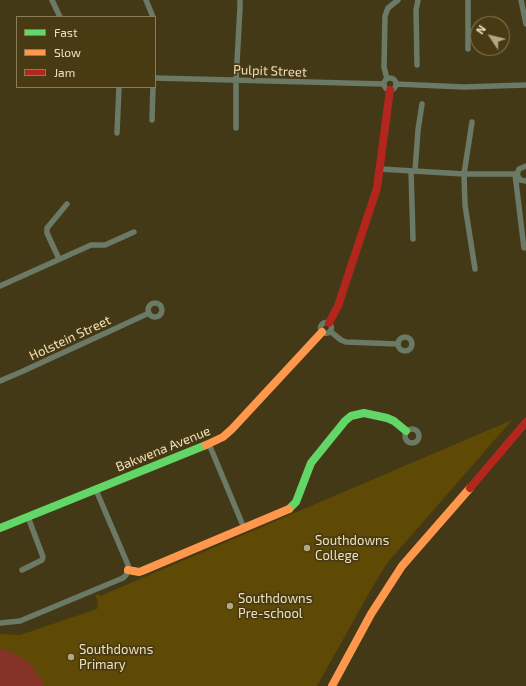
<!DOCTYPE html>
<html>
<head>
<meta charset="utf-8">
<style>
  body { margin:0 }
  #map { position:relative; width:526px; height:686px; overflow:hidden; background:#443917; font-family:"Exo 2",sans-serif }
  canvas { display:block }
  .legend { position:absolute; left:16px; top:16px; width:140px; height:72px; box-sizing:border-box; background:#483a13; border:1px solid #8a7c57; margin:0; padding:5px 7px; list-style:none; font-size:12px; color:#eee0bd }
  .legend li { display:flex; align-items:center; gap:8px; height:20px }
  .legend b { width:20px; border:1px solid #8a7c57 }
  .north { position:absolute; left:470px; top:16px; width:40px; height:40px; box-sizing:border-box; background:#483a13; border:1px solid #8a7c57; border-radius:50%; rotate:305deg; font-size:11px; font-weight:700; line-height:16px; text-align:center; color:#eee0bd }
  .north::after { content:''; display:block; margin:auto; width:14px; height:18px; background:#b2a683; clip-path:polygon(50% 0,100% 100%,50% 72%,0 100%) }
</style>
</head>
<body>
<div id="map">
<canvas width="526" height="686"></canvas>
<ul class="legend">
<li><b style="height:5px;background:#63d668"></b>Fast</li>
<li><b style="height:5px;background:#ff974d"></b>Slow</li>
<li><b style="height:5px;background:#b3261e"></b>Jam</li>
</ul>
<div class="north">N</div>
</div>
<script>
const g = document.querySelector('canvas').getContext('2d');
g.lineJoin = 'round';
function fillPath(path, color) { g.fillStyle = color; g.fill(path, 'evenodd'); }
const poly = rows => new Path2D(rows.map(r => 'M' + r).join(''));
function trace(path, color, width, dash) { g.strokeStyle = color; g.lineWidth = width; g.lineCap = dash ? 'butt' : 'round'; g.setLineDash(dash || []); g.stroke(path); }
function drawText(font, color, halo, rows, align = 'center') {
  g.font = font + ' "Exo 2",sans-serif'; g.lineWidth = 3.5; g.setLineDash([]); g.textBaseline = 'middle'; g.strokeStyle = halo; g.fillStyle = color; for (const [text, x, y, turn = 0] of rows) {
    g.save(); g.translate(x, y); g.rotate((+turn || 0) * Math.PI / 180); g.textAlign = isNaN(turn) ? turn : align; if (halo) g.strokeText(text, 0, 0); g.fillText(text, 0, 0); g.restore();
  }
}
fillPath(poly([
  [512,420,388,562,373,586,317,686,0,686,0,634,20,635,97,609,98,601,95,595,99,594,100,596]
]), '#5e4905');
fillPath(poly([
  [0,649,9,651,28,662,42,680,44,686,0,686]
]), '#863327');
trace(poly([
  [52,0,60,17],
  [146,0,153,17],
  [521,0,526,24],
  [468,49,468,0],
  [417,65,416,10,418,0],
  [155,78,384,84],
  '384 84a6 6 0 1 1 12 0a6 6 0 1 1-12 0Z',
  [387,79,384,67,385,16,388,8,398,0],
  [396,84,464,87,526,85],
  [152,120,153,87],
  [472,122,464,174,465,205,475,269],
  [236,128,236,81,240,7,240,0],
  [117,133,119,87],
  [526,166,519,169,517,174,520,180,526,181],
  [380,169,464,174,517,174],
  [411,171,413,239],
  [415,171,418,130,422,104],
  [515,174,524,248],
  [59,259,47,233,47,228,67,204],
  [0,286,91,245,105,245,134,232],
  '148 310a7 7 0 1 1 14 0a7 7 0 1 1-14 0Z',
  '320.5 328a5.5 5.5 0 1 1 11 0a5.5 5.5 0 1 1-11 0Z',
  [330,331,341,340,346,342,398,344],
  '398 344a7 7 0 1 1 14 0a7 7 0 1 1-14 0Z',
  [0,381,21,372,149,313],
  '405 436a7 7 0 1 1 14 0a7 7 0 1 1-14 0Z',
  [209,444,244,528],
  [22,570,42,560,43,557,28,517],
  [0,623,20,621,123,578,126,575,128,570,128,565,96,490]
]), '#6b7967', 5.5);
trace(poly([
  [289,509,296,502,311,463,345,421,351,416,364,413,387,418,394,421,406,431],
  [0,528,206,445]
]), '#63d668', 8);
trace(poly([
  [206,445,223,437,232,429,322,332],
  [128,570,139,572,142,571,289,509],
  [332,686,371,614,402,566,470,488]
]), '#ff974d', 8);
trace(poly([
  [329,323,338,306,377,188,390,90],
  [470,488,526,422]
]), '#b3261e', 8);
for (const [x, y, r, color] of [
  [307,548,4,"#b2a683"],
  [230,606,4,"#b2a683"],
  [71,657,4,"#b2a683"]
]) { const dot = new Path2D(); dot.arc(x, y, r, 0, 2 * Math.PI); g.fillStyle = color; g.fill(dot); trace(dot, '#483a13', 1.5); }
drawText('13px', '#eee0bd', '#483a13', [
  ["Pulpit Street",270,71,2],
  ["Holstein Street",70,338,-25],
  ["Bakwena Avenue",163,449,-22]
]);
drawText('13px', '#eee0bd', '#483a13', [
  ["Southdowns",315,541],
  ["College",315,556],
  ["Southdowns",238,599],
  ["Pre-school",238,614],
  ["Southdowns",79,650],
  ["Primary",79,665]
], 'left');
</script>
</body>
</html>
